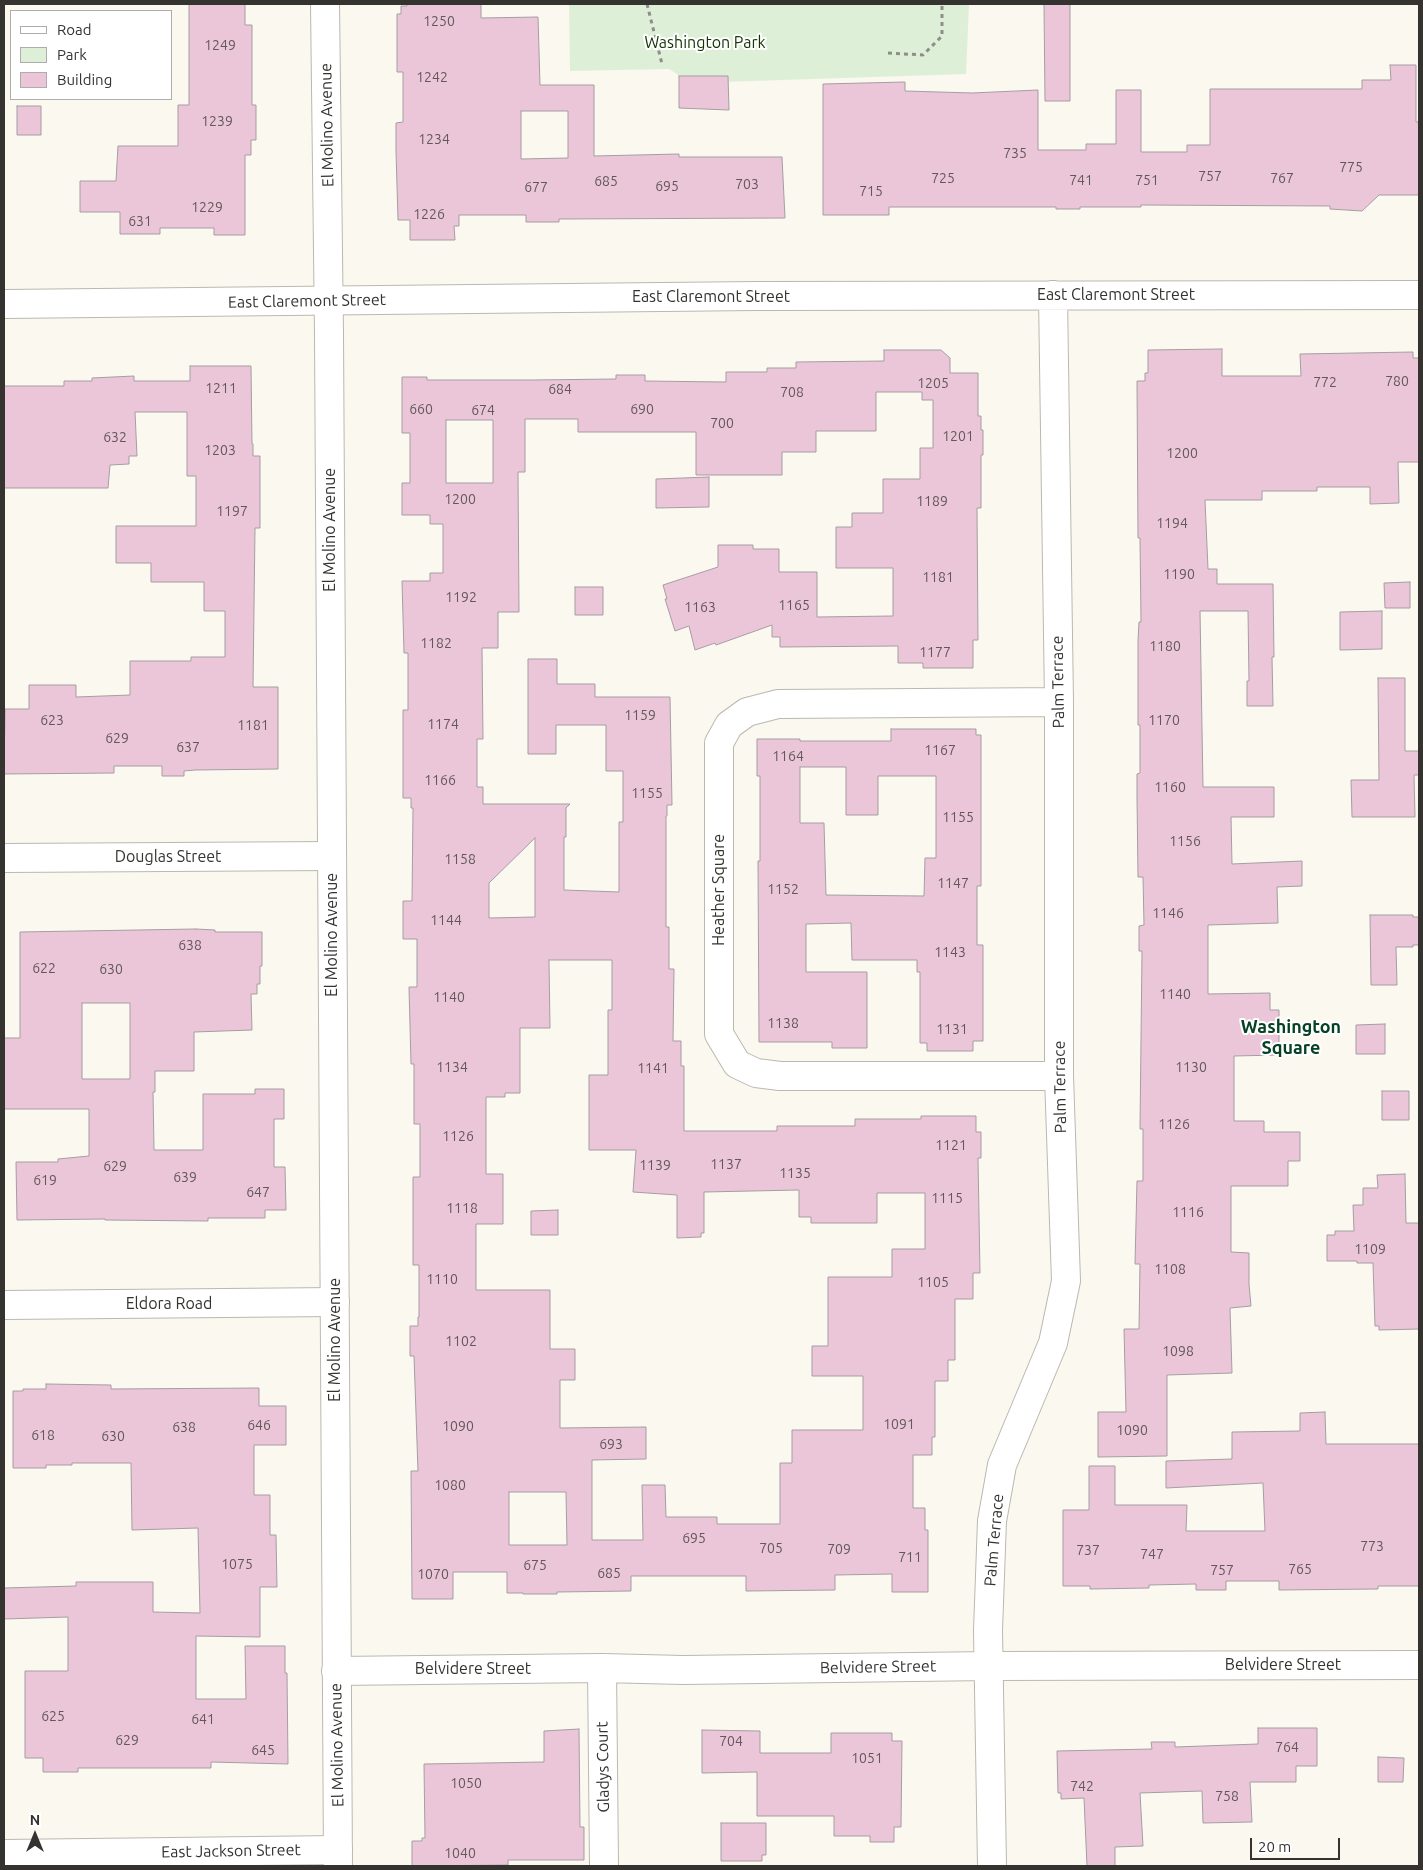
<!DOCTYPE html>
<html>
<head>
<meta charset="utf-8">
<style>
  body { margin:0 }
  #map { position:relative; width:1423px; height:1870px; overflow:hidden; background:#fbf8ef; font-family:Ubuntu,sans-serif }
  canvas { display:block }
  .frame { position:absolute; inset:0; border:5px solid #343330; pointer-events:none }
  .legend { position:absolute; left:10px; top:10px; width:162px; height:90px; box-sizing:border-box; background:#fff; border:1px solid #aeadac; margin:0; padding:6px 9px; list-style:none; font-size:15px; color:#343330 }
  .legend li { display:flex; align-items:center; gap:10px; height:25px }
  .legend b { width:25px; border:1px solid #aeadac }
  .north { position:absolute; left:10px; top:1810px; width:50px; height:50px; -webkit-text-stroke:4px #fff; paint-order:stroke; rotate:0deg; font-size:14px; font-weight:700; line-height:20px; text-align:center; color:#343330 }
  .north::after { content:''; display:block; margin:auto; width:18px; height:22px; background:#343330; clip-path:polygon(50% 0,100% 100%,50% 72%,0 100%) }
  .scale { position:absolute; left:1250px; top:1838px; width:90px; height:22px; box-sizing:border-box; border:2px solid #343330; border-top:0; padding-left:6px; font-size:15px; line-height:18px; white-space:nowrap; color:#343330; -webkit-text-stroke:4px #fff; paint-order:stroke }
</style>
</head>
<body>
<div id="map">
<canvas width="1423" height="1870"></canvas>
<div class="frame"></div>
<ul class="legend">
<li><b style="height:6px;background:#fff"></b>Road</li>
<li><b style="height:14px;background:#deefd8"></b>Park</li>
<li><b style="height:14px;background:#ebc6d9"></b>Building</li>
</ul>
<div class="north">N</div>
<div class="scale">20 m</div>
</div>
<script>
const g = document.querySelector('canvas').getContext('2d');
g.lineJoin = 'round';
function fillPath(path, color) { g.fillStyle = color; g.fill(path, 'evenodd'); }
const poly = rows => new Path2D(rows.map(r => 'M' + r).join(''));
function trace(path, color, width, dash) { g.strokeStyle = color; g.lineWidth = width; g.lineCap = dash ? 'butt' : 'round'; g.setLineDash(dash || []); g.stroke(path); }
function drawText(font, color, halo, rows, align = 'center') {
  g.font = font + ' Ubuntu,sans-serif'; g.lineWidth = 4; g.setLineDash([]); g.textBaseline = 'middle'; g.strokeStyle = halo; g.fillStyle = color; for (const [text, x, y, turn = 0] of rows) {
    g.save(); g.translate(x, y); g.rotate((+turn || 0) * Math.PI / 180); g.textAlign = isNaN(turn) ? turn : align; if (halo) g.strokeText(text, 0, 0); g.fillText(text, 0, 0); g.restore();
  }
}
fillPath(poly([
  [569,4,969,4,966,74,691,83,669,69,570,71]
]), '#deefd8');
const building = poly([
  [189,4,245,4,245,25,252,25,252,105,256,105,256,140,251,140,251,155,245,155,245,235,214,235,214,228,160,228,160,234,120,234,120,212,80,212,80,181,116,181,118,146,178,146,178,105,189,105,189,4],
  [407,4,481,4,481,18,538,17,540,85,594,85,594,156,679,154,679,157,782,157,785,218,559,219,559,222,526,222,526,215,459,215,459,226,454,226,455,240,410,240,410,220,398,220,396,151,396,123,403,122,403,72,397,72,397,14,401,14,401,6,407,6,407,4],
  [521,111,568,111,568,158,521,159,521,111],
  [1044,4,1070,4,1070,101,1045,101,1044,4],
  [1390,65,1416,65,1416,122,1419,122,1419,195,1379,195,1362,211,1330,209,1330,206,1141,205,1141,207,1080,207,1080,209,1056,209,1056,207,889,207,889,215,823,215,823,84,905,82,905,91,972,93,1038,90,1038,150,1086,150,1086,144,1116,144,1116,90,1141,90,1141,152,1187,152,1187,145,1210,145,1210,89,1362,89,1362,80,1391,80,1390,65],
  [679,76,728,76,729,110,679,108,679,76],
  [17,106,41,106,41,135,17,135,17,106],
  [1222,349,1222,376,1301,376,1300,354,1413,352,1413,358,1419,358,1419,462,1398,462,1399,503,1370,504,1370,487,1317,487,1317,491,1262,491,1262,500,1205,500,1208,569,1217,569,1217,584,1273,584,1274,657,1272,657,1273,706,1247,706,1247,681,1249,681,1248,611,1200,611,1203,787,1274,787,1274,817,1231,817,1232,864,1302,861,1302,886,1277,887,1278,923,1208,925,1208,994,1270,993,1270,1010,1279,1010,1279,1055,1234,1056,1234,1121,1264,1121,1264,1132,1300,1132,1300,1161,1288,1161,1288,1186,1231,1186,1231,1252,1249,1253,1249,1284,1251,1306,1230,1308,1232,1373,1167,1375,1167,1456,1098,1457,1098,1412,1126,1412,1124,1329,1139,1329,1140,1264,1135,1264,1137,1181,1143,1181,1143,1129,1140,1129,1142,951,1139,951,1139,926,1144,925,1143,877,1138,877,1137,797,1137,774,1140,773,1140,725,1138,725,1138,641,1139,622,1141,622,1140,538,1138,538,1137,381,1145,381,1145,373,1148,373,1148,350,1222,349],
  [884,350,941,350,950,358,950,373,978,373,978,416,981,416,981,430,983,430,983,455,981,455,981,508,977,508,978,640,973,640,973,668,923,668,923,663,898,663,898,646,780,647,780,637,772,637,772,625,716,645,715,643,695,650,689,626,675,631,665,599,667,599,663,585,718,567,718,545,753,545,753,549,779,549,779,572,817,572,817,617,893,616,893,568,836,568,836,527,852,527,852,513,883,513,883,479,920,479,920,448,933,448,933,400,922,400,922,392,876,392,876,431,816,431,816,452,782,452,782,475,696,475,696,432,578,432,578,419,525,419,525,472,518,472,519,612,498,612,498,648,482,648,483,739,477,739,477,787,483,787,483,804,570,804,566,808,566,837,564,837,564,890,619,892,619,822,623,822,623,771,606,771,606,725,556,725,556,754,528,754,528,659,557,659,557,684,595,684,595,697,670,697,672,805,667,805,667,816,666,816,666,927,669,927,669,969,674,969,673,1041,681,1041,681,1066,684,1066,684,1131,777,1131,777,1126,855,1126,855,1119,921,1119,921,1116,976,1116,976,1132,981,1132,981,1158,978,1158,980,1273,973,1273,973,1299,955,1299,955,1360,948,1360,948,1381,935,1381,935,1437,932,1437,932,1455,913,1455,913,1508,925,1508,925,1530,928,1530,928,1592,892,1592,892,1574,835,1575,835,1590,746,1591,746,1576,631,1576,631,1591,557,1592,557,1594,523,1594,523,1593,507,1593,507,1572,453,1572,453,1599,412,1599,411,1471,418,1471,414,1356,410,1356,410,1326,418,1326,418,1317,419,1317,419,1265,413,1265,413,1177,420,1177,420,1124,414,1124,414,1064,411,1064,409,987,417,987,417,939,403,939,403,901,412,901,413,808,411,808,411,798,403,798,403,710,408,710,408,653,404,653,402,581,430,581,430,573,443,573,443,524,430,524,430,515,402,515,402,483,410,483,410,433,402,433,402,377,427,377,427,380,532,380,616,379,616,375,645,375,645,381,726,382,726,372,767,372,767,368,796,368,796,362,884,361,884,350],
  [446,420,493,420,493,483,446,483,446,420],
  [535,838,535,917,489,918,489,883,535,838],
  [549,960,612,960,612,1010,608,1010,608,1075,589,1075,589,1150,636,1150,633,1192,677,1195,677,1238,701,1237,701,1233,704,1233,704,1192,799,1190,799,1217,811,1217,811,1223,877,1223,877,1193,925,1193,925,1249,892,1249,892,1277,828,1277,828,1346,812,1346,812,1376,863,1376,863,1430,792,1430,792,1463,780,1463,780,1524,717,1524,717,1517,666,1517,665,1485,642,1485,643,1540,592,1540,592,1460,646,1459,646,1427,560,1428,560,1380,575,1380,575,1349,550,1349,550,1290,476,1290,476,1224,503,1224,503,1174,486,1174,486,1097,505,1097,505,1093,520,1093,520,1028,550,1028,549,960],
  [509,1492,566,1492,567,1545,509,1545,509,1492],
  [190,366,251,366,252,444,253,444,253,456,260,456,260,528,255,528,253,687,278,687,278,769,195,770,184,771,184,776,162,776,162,766,114,766,114,773,4,774,5,709,29,709,29,685,76,685,76,697,130,695,130,661,191,661,191,657,225,657,225,611,204,611,204,582,151,582,151,563,116,563,116,526,196,526,196,476,187,476,187,412,135,412,137,456,129,456,129,464,110,465,108,488,4,488,4,386,64,386,64,381,92,381,92,378,134,376,134,381,190,381,190,366],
  [709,477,709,507,656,508,656,479,709,477],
  [1410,582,1410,608,1385,608,1384,583,1410,582],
  [575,587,603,587,603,615,575,615,575,587],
  [1382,611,1382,649,1340,650,1340,612,1382,611],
  [1378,678,1405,678,1405,751,1419,751,1419,775,1414,775,1415,817,1352,817,1351,780,1379,780,1378,678],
  [891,729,976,729,976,735,981,735,981,886,977,886,977,945,983,945,983,1041,973,1041,973,1051,927,1051,927,1043,920,1043,920,972,917,972,917,960,852,960,851,923,806,924,806,972,867,972,867,1048,832,1048,832,1042,759,1042,758,861,760,861,760,776,757,776,757,739,800,739,800,741,891,741,891,729],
  [800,767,846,767,846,815,878,815,878,776,936,776,936,858,925,858,924,896,826,895,824,823,800,823,800,767],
  [1370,915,1413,915,1413,917,1419,917,1419,945,1413,945,1413,947,1396,947,1397,985,1371,985,1370,915],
  [196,929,215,930,215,932,262,932,262,966,260,966,260,984,257,984,257,994,251,994,252,1030,194,1032,194,1071,155,1071,155,1092,153,1092,154,1150,203,1150,203,1094,255,1094,255,1089,284,1089,284,1119,274,1119,274,1167,285,1167,286,1210,265,1210,265,1218,208,1218,208,1221,105,1220,105,1219,17,1220,16,1162,58,1162,58,1159,89,1156,89,1109,4,1109,4,1038,20,1038,20,932,196,929],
  [82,1003,130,1003,130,1079,82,1079,82,1003],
  [1385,1024,1385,1054,1356,1054,1356,1025,1385,1024],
  [1382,1091,1409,1091,1409,1120,1382,1120,1382,1091],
  [1405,1174,1406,1223,1419,1223,1419,1329,1379,1330,1379,1326,1375,1326,1373,1263,1357,1263,1357,1261,1327,1261,1327,1235,1335,1235,1335,1231,1354,1231,1353,1205,1363,1205,1363,1188,1378,1188,1377,1175,1405,1174],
  [558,1210,558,1235,531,1235,531,1211,558,1210],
  [46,1384,111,1385,111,1389,259,1388,259,1406,286,1406,286,1445,254,1445,254,1495,270,1495,270,1535,276,1535,277,1587,260,1587,260,1637,196,1636,196,1699,246,1699,245,1646,285,1646,285,1673,287,1673,288,1764,211,1762,211,1768,78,1768,78,1772,43,1772,43,1758,25,1758,25,1671,68,1671,68,1617,4,1619,4,1588,76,1586,76,1582,153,1582,153,1612,200,1613,198,1528,132,1530,131,1463,72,1463,72,1465,46,1465,46,1468,13,1468,13,1391,23,1391,23,1389,46,1389,46,1384],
  [1325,1412,1326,1444,1419,1444,1419,1586,1378,1586,1378,1589,1279,1590,1279,1581,1226,1581,1226,1590,1196,1590,1196,1584,1149,1585,1149,1588,1090,1589,1090,1586,1063,1586,1063,1510,1089,1510,1089,1466,1115,1466,1115,1505,1187,1505,1186,1531,1265,1531,1263,1483,1166,1488,1166,1461,1232,1459,1232,1432,1300,1431,1300,1413,1325,1412],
  [1258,1728,1317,1728,1317,1766,1296,1766,1296,1782,1250,1782,1252,1822,1203,1823,1202,1791,1140,1793,1143,1846,1115,1847,1115,1866,1087,1866,1084,1798,1061,1799,1061,1793,1058,1793,1057,1751,1152,1749,1151,1742,1175,1742,1175,1747,1258,1744,1258,1728],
  [579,1729,580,1827,584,1827,584,1860,508,1860,508,1865,412,1866,412,1841,422,1841,422,1838,425,1838,424,1764,544,1762,544,1731,579,1729],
  [702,1730,760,1731,760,1753,831,1753,831,1733,892,1733,892,1741,902,1741,901,1827,894,1827,894,1842,870,1842,870,1836,834,1836,834,1816,757,1816,757,1772,702,1773,702,1730],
  [1378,1757,1404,1758,1403,1782,1378,1782,1378,1757],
  [721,1823,766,1823,766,1855,762,1855,762,1861,721,1861,721,1823]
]);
fillPath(building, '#ebc6d9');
trace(building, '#a59da1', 1);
const minor = poly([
  [4,304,756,296,1419,295],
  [1059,702,778,704,747,712,729,725,719,743,719,1034,737,1064,756,1073,780,1076,1059,1076],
  [4,858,332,856],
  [4,1305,335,1302],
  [602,1668,604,1866],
  [336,1671,602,1668,683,1670,990,1666,1419,1665],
  [4,1854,338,1850],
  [992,1866,988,1630,992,1521,1002,1465,1053,1343,1066,1281,1059,1076,1059,702,1053,295]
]);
const tertiary = poly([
  [325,4,329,334,338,1866]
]);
trace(minor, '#bbb8b0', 30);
trace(tertiary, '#bbb8b0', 30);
trace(poly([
  [647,4,662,64],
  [888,53,923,55,942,36,942,4]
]), '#8f8d87', 3, [4, 4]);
trace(minor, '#fff', 28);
trace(tertiary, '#fff', 28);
drawText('14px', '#62585a', null, [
  ["1250",439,21],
  ["1249",220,45],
  ["1242",432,77],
  ["1239",217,121],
  ["1234",434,139],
  ["735",1015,153],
  ["775",1351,167],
  ["757",1210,176],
  ["725",943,178],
  ["767",1282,178],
  ["741",1081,180],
  ["751",1147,180],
  ["685",606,181],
  ["703",747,184],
  ["695",667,186],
  ["677",536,187],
  ["715",871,191],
  ["1229",207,207],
  ["1226",429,214],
  ["631",140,221],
  ["780",1397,381],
  ["772",1325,382],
  ["1205",933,383],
  ["1211",221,388],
  ["684",560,389],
  ["708",792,392],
  ["660",421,409],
  ["690",642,409],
  ["674",483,410],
  ["700",722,423],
  ["1201",958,436],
  ["632",115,437],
  ["1203",220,450],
  ["1200",1182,453],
  ["1200",460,499],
  ["1189",932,501],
  ["1197",232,511],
  ["1194",1172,523],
  ["1190",1179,574],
  ["1181",938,577],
  ["1192",461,597],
  ["1165",794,605],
  ["1163",700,607],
  ["1182",436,643],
  ["1180",1165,646],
  ["1177",935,652],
  ["1159",640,715],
  ["623",52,720],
  ["1170",1164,720],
  ["1174",443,724],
  ["1181",253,725],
  ["629",117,738],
  ["637",188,747],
  ["1167",940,750],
  ["1164",788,756],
  ["1166",440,780],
  ["1160",1170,787],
  ["1155",647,793],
  ["1155",958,817],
  ["1156",1185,841],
  ["1158",460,859],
  ["1147",953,883],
  ["1152",783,889],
  ["1146",1168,913],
  ["1144",446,920],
  ["638",190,945],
  ["1143",950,952],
  ["622",44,968],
  ["630",111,969],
  ["1140",1175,994],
  ["1140",449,997],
  ["1138",783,1023],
  ["1131",952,1029],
  ["1134",452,1067],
  ["1130",1191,1067],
  ["1141",653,1068],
  ["1126",1174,1124],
  ["1126",458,1136],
  ["1121",951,1145],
  ["1137",726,1164],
  ["1139",655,1165],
  ["629",115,1166],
  ["1135",795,1173],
  ["639",185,1177],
  ["619",45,1180],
  ["647",258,1192],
  ["1115",947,1198],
  ["1118",462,1208],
  ["1116",1188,1212],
  ["1109",1370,1249],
  ["1108",1170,1269],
  ["1110",442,1279],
  ["1105",933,1282],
  ["1102",461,1341],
  ["1098",1178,1351],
  ["1091",899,1424],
  ["646",259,1425],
  ["1090",458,1426],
  ["638",184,1427],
  ["1090",1132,1430],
  ["618",43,1435],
  ["630",113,1436],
  ["693",611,1444],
  ["1080",450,1485],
  ["695",694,1538],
  ["773",1372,1546],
  ["705",771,1548],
  ["709",839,1549],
  ["737",1088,1550],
  ["747",1152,1554],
  ["711",910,1557],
  ["1075",237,1564],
  ["675",535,1565],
  ["765",1300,1569],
  ["757",1222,1570],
  ["685",609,1573],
  ["1070",433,1574],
  ["625",53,1716],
  ["641",203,1719],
  ["629",127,1740],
  ["704",731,1741],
  ["764",1287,1747],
  ["645",263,1750],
  ["1051",867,1758],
  ["1050",466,1783],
  ["742",1082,1786],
  ["758",1227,1796],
  ["1040",460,1853]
]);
drawText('16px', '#143205', '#fff', [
  ["Washington Park",705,43]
]);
drawText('16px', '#343330', '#fff', [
  ["El Molino Avenue",327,125,-91],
  ["East Claremont Street",1116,295],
  ["East Claremont Street",711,297],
  ["East Claremont Street",307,301,-1],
  ["El Molino Avenue",330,530,-90],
  ["Palm Terrace",1058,682,-91],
  ["Douglas Street",168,857],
  ["Heather Square",719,890,-90],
  ["El Molino Avenue",332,935,-90],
  ["Palm Terrace",1060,1087,-91],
  ["Eldora Road",169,1304],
  ["El Molino Avenue",335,1340,-90],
  ["Palm Terrace",994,1540,-85],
  ["Belvidere Street",1283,1665],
  ["Belvidere Street",878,1667,-1],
  ["Belvidere Street",473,1669],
  ["El Molino Avenue",337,1745,-91],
  ["Gladys Court",603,1767,-91],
  ["East Jackson Street",231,1851,-1]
]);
drawText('bold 18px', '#054223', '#fff', [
  ["Washington",1291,1027],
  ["Square",1291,1048]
]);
</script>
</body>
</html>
